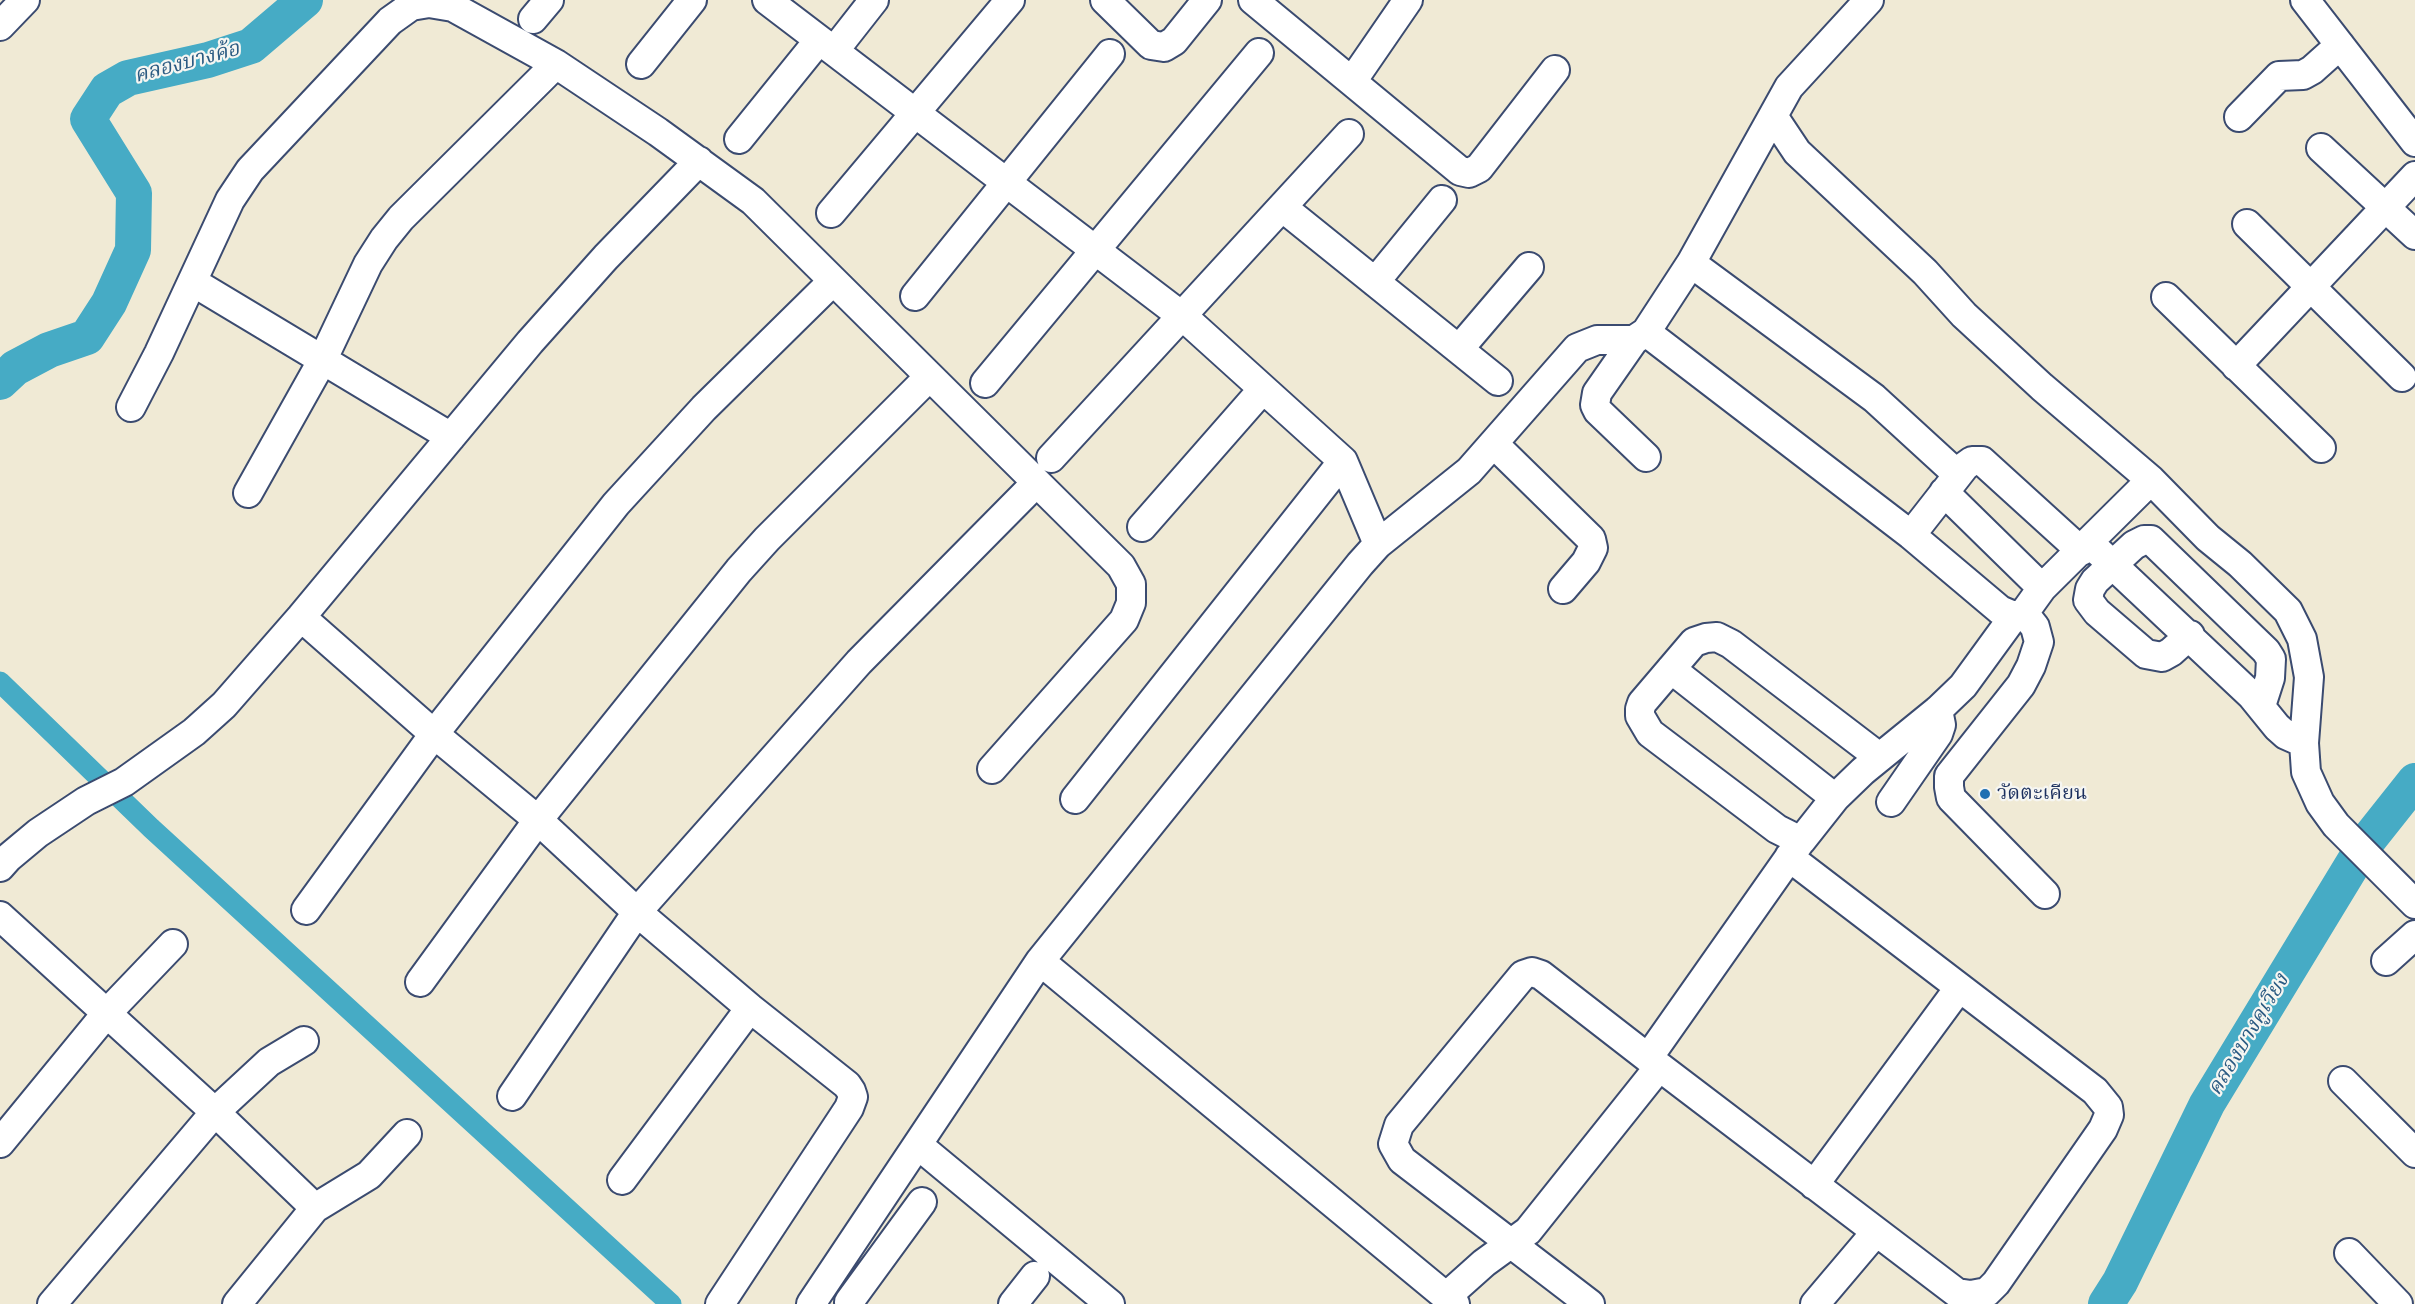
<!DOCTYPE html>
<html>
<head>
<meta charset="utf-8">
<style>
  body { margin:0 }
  canvas { display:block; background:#f0ead5 }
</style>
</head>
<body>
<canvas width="2415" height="1304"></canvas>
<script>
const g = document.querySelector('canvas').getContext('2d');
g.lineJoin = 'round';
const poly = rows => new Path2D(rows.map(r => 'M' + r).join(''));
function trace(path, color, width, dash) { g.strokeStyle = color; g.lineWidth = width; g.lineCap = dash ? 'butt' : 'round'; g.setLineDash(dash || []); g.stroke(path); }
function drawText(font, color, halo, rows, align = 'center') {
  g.font = font + ' "Gentium Book Plus","Noto Serif Thai",serif'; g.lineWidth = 4.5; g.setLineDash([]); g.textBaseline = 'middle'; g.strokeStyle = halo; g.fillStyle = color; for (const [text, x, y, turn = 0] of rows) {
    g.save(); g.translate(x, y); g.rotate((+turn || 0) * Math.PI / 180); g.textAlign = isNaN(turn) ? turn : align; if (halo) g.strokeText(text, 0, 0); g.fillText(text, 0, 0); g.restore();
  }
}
trace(poly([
  [0,682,151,828,671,1304]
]), '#46abc5', 21);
trace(poly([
  [0,382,15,368,49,350,87,337,109,303,133,250,134,193,88,119,107,90,128,78,208,60,251,46,305,0],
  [2106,1304,2120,1282,2207,1104,2365,844,2415,781]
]), '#46abc5', 36);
const minor = poly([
  [767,0,1187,320,1343,461,1378,544],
  [1105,0,1151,45,1164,47,1174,41,1207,0],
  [1253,0,1460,171,1469,173,1479,168,1555,70],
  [2305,0,2415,142],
  [533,19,549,0],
  [0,26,25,0],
  [834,51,874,0],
  [641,64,692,0],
  [1353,80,1408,0],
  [1773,116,1797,152,1925,272,1964,315,2042,387,2151,480,2208,538,2240,564,2288,611,2302,639,2309,677,2304,743,2306,772,2320,803,2336,825,2415,904],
  [2239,117,2279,76,2303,75,2312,70,2340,45],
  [739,139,819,40],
  [2321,148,2415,235],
  [1282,207,1498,381],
  [831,213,1010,0],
  [2247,224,2402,377],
  [1691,263,1874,398,1957,474],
  [193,282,451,437],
  [1375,282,1442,200],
  [915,296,1110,54],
  [2166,297,2321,448],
  [1646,332,1911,535,2000,610,2014,616,2024,613,2042,588,2151,480],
  [1634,340,1597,393,1595,405,1598,411,1646,457],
  [1459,349,1529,267],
  [2236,366,2415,176],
  [985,383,1259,53],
  [131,407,159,353,230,200,250,170,390,21,411,6,429,3,453,7,556,64,658,132,753,201,1121,566,1131,584,1131,603,1124,620,992,769],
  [1495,445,1591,539,1593,548,1586,562,1563,589],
  [1051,458,1349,134],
  [1944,492,2042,588],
  [248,493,322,361,368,264,384,239,401,218,556,64],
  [1142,527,1263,389],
  [1911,535,1965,466,1972,461,1982,461,2081,551],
  [2099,552,2251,695,2277,727,2286,735,2304,743],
  [2024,613,2035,627,2039,642,2031,666,2021,685,1949,776,1949,787,1951,798,2045,894],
  [301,617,434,734,538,820,637,912,750,1008,847,1085,851,1091,853,1097,849,1108,720,1304],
  [2190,635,2171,652,2162,657,2146,654,2097,612,2088,600,2090,589,2095,581,2134,545,2144,540,2151,540,2266,651,2271,659,2270,678,2261,706],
  [1671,669,1835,798],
  [1879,757,1731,644,1717,637,1706,638,1694,642,1642,703,1640,709,1640,716,1650,733,1777,829,1801,841,1835,798,1863,771,1938,710,1963,686,2014,616],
  [1075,799,1343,461],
  [1891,802,1938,734,1941,725,1938,710],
  [0,867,8,858,38,833,86,801,124,782,194,732,224,705,301,617,530,342,606,257,699,161],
  [306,910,434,734,616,504,704,408,833,281],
  [0,916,215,1112,315,1208],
  [1040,961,1455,1304],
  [2386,961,2415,935],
  [420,982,538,820,739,570,767,539,929,377],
  [1648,1058,1800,842],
  [2343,1081,2415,1153],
  [512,1096,637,912,859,662,1036,483],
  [0,1143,106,1014,173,944],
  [918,1145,1110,1304],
  [622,1180,750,1008],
  [1814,1185,1959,988],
  [2349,1253,2398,1304],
  [1446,1297,1484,1263,1528,1231,1659,1067],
  [52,1304,215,1112,269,1062,304,1041],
  [237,1304,315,1208,369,1175,407,1134],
  [811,1304,1040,961,1360,564,1378,544,1469,471,1577,348,1597,340,1634,340,1646,332,1691,263,1789,87,1869,0],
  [851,1304,849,1302,922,1202],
  [1013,1304,1035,1276],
  [1590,1304,1402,1160,1393,1144,1399,1125,1523,975,1532,972,1541,975,1648,1058,1957,1293,1971,1295,1987,1292,1996,1283,2103,1129,2109,1115,2108,1107,2095,1091,1789,857],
  [1815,1304,1876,1232]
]);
trace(minor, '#3b4b70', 32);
trace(minor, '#fff', 28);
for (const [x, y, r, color] of [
  [1985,794,6,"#1f6fb2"]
]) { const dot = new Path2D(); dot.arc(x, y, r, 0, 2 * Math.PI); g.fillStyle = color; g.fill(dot); trace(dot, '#f6f6f2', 2); }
drawText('20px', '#1b2f5e', '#f6f6f2', [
  ["วัดตะเคียน",1997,794]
], 'left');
drawText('italic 21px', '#2a5a82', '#f6f6f2', [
  ["คลองบางค้อ",187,63,-15],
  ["คลองบางคูเวียง",2249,1035,-59]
]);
</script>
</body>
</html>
